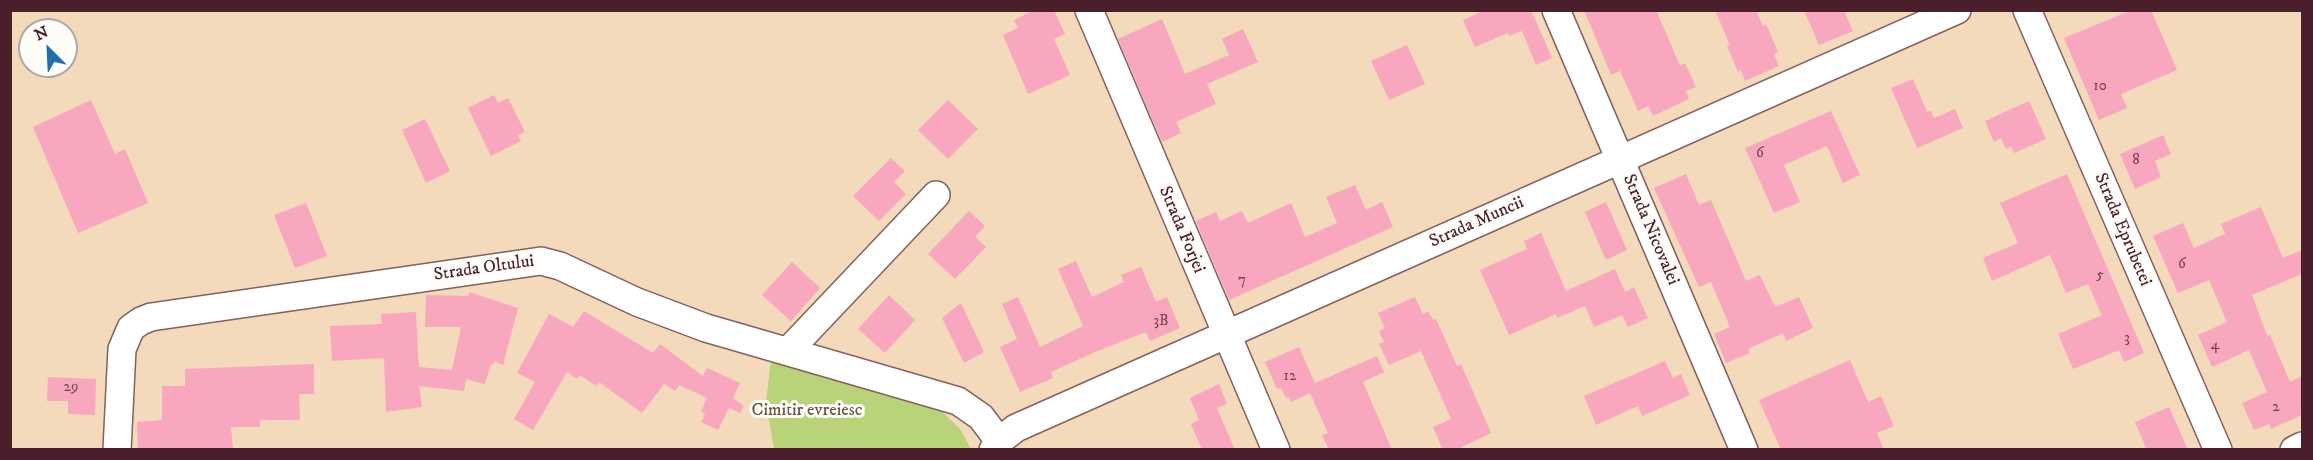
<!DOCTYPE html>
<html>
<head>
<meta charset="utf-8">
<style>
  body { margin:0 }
  #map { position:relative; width:2313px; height:460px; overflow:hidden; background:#f3dabb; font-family:"IM FELL DW Pica",serif }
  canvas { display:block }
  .frame { position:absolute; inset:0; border:12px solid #4a1f2b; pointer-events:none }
  .north { position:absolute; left:18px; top:18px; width:60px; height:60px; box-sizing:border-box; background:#fdfcf7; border:2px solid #b5a4a5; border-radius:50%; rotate:336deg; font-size:16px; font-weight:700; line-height:24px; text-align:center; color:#4a1f2b }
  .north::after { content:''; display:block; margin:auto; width:21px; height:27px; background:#1f6fb2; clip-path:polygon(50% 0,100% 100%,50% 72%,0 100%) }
</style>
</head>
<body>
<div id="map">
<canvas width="2313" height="460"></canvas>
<div class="frame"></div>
<div class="north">N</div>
</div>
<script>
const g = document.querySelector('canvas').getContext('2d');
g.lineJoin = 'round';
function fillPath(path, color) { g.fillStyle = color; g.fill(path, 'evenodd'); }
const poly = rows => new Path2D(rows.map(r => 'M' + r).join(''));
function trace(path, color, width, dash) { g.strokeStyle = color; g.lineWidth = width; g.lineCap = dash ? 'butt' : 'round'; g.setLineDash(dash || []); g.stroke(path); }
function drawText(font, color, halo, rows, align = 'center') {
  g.font = font + ' "IM FELL DW Pica",serif'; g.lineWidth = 6; g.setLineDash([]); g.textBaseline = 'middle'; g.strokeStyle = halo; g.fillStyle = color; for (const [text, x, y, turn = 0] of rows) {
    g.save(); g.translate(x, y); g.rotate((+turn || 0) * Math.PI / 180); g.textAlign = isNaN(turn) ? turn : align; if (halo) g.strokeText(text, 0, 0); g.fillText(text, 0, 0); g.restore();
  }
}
fillPath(poly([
  [771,360,937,407,960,429,971,449,774,449,766,402]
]), '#b8d378');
fillPath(poly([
  [1034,10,1054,10,1065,34,1054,39,1070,75,1028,94,1003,35,1018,28,1014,20],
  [1485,10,1531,10,1552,58,1536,65,1522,31,1509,36,1508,33,1475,47,1463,20],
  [1584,10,1656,10,1680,66,1685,63,1696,87,1686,91,1689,99,1653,116,1648,106,1638,111,1620,71,1611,75],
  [1715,10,1756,10,1763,26,1766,24,1778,52,1774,54,1779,66,1745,81,1741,70,1738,72,1727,46,1730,45],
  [1804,10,1844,10,1853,31,1819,45],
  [2132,10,2151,10,2177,70,2121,94,2127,108,2099,120,2064,38],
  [1162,19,1185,74,1229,55,1222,39,1243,29,1258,62,1207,84,1216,104,1176,122,1181,133,1162,142,1118,39],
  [1407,45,1425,84,1389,100,1371,61],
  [1913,79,1927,112,1931,111,1934,118,1955,109,1963,128,1917,148,1891,88],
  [494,95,498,103,508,98,525,132,518,135,521,141,491,156,468,108],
  [91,100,115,154,125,149,148,203,78,233,33,127],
  [948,100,978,129,948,159,918,130],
  [2029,101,2046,139,2014,153,2011,146,2006,149,2001,138,1994,142,1985,121],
  [1831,111,1860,175,1843,183,1827,146,1784,165,1800,202,1774,213,1745,148],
  [425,119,450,171,426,183,402,130],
  [2163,135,2171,154,2155,161,2161,177,2135,189,2120,154],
  [891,158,905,171,894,182,906,194,879,221,853,196],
  [1686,174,1699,205,1711,200,1746,281,1760,275,1775,307,1799,297,1813,328,1786,341,1783,333,1748,349,1750,353,1726,363,1714,334,1730,327,1711,282,1699,287,1654,188],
  [2067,174,2144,353,2124,362,2119,350,2073,369,2058,334,2102,315,2088,284,2066,293,2050,255,1992,281,1983,258,2018,243,2000,203],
  [1355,185,1366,210,1382,202,1393,227,1229,300,1196,221,1216,212,1220,221,1242,211,1248,223,1291,203,1305,237,1337,223,1326,197],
  [1606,202,1627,250,1606,260,1585,212],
  [306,203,327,256,295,268,274,215],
  [2261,207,2283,258,2302,250,2302,274,2252,295,2267,336,2270,335,2290,382,2302,376,2302,415,2271,429,2269,424,2254,430,2242,403,2267,392,2249,350,2212,367,2198,335,2227,322,2209,280,2178,293,2153,236,2183,223,2194,248,2225,234,2221,224],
  [969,211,985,226,975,237,986,247,955,279,928,254],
  [1541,233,1566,291,1615,269,1625,292,1634,287,1648,318,1628,327,1622,315,1594,327,1585,306,1557,318,1556,314,1509,335,1480,270,1527,249,1524,241],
  [1076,261,1092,297,1124,282,1121,275,1141,267,1156,302,1167,297,1180,328,1150,341,1146,332,1095,352,1051,372,1053,378,1020,392,1000,347,1017,339,1002,304,1018,297,1040,347,1083,326,1058,269],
  [792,262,820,288,791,321,762,295],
  [469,292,518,308,503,365,495,361,493,365,491,364,485,384,466,379,464,391,419,386,422,407,386,412,384,358,332,361,330,326,382,324,381,314,416,312,419,367,452,370,461,327,425,327,426,295,469,296],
  [889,295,915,320,885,353,858,329],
  [1415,297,1423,314,1428,311,1433,320,1436,319,1457,366,1461,364,1491,433,1456,450,1443,450,1433,427,1451,419,1421,351,1389,365,1379,344,1384,342,1379,331,1385,328,1378,313],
  [961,303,984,352,964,363,942,318],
  [584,311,653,353,660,344,703,376,707,368,740,383,733,398,744,406,740,413,729,408,718,430,701,422,705,414,701,412,707,398,679,385,675,391,664,384,642,413,599,382,596,386,580,375,577,379,567,372,533,430,514,419,535,382,517,373,549,314,573,327],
  [1299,347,1315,383,1377,356,1384,372,1363,382,1392,450,1329,450,1322,435,1328,433,1310,393,1291,402,1289,397,1286,398,1281,388,1277,389,1265,362],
  [1850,360,1868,402,1881,396,1894,426,1877,433,1884,450,1781,450,1759,400],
  [1665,361,1673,378,1681,374,1690,395,1642,416,1638,406,1596,425,1584,396],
  [314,364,314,394,299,394,300,420,260,420,260,427,231,427,233,450,138,450,137,422,162,420,162,386,185,386,185,369],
  [48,377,96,379,95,415,68,414,68,401,47,401],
  [1219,384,1227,404,1217,408,1235,450,1202,450,1191,424,1199,420,1190,398],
  [2169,407,2188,450,2147,450,2135,422]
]), '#f9a6bf');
const minor = poly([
  [1089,10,1276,450],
  [1556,10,1744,450],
  [2027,10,2218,450],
  [788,351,936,195],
  [117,450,122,349,131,328,141,321,151,317,541,261,560,266,637,302,706,328,958,401,981,417,999,441],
  [993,450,999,441,1016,428,1957,10],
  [2294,450,2302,446]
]);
trace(minor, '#85605d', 30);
trace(minor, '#fff', 27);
drawText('15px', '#764150', null, [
  ["10",2100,87],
  ["6",1760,154],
  ["8",2136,161],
  ["6",2182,265],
  ["5",2100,276],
  ["7",1242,281],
  ["3B",1161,322],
  ["3",2127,339],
  ["4",2215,346],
  ["12",1290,377],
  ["29",71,388],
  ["2",2276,408]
]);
drawText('18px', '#4a1f2b', '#fdfcf7', [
  ["Strada Muncii",1477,223,-24],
  ["Strada Forjei",1181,230,67],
  ["Strada Nicovalei",1650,230,67],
  ["Strada Eprubetei",2122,230,67],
  ["Strada Oltului",484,269,-8]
]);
drawText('18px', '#6b5542', '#fdfcf7', [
  ["Cimitir evreiesc",807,411]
]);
</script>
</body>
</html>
